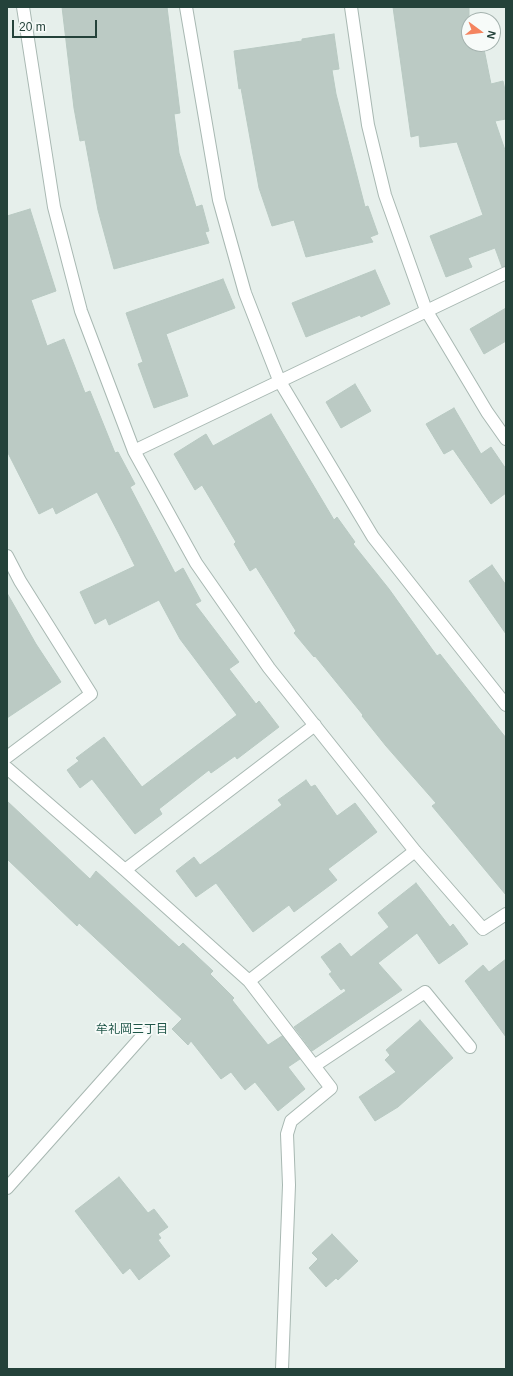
<!DOCTYPE html>
<html>
<head>
<meta charset="utf-8">
<style>
  body { margin:0 }
  #map { position:relative; width:513px; height:1376px; overflow:hidden; background:#e6efeb; font-family:Helvetica,sans-serif }
  canvas { display:block }
  .frame { position:absolute; inset:0; border:8px solid #24423a; pointer-events:none }
  .north { position:absolute; left:461px; top:12px; width:40px; height:40px; box-sizing:border-box; background:#f7fbf9; border:1px solid #a3b1ad; border-radius:50%; rotate:105deg; font-size:11px; font-weight:700; line-height:16px; text-align:center; color:#24423a }
  .north::after { content:''; display:block; margin:auto; width:14px; height:18px; background:#f4845f; clip-path:polygon(50% 0,100% 100%,50% 72%,0 100%) }
  .scale { position:absolute; left:12px; top:20px; width:85px; height:18px; box-sizing:border-box; border:2px solid #24423a; border-top:0; padding-left:5px; font-size:12px; line-height:14px; white-space:nowrap; color:#24423a; -webkit-text-stroke:3px #f7fbf9; paint-order:stroke }
</style>
</head>
<body>
<div id="map">
<canvas width="513" height="1376"></canvas>
<div class="frame"></div>
<div class="north">N</div>
<div class="scale">20 m</div>
</div>
<script>
const g = document.querySelector('canvas').getContext('2d');
g.lineJoin = 'round';
function fillPath(path, color) { g.fillStyle = color; g.fill(path, 'evenodd'); }
const poly = rows => new Path2D(rows.map(r => 'M' + r).join(''));
function trace(path, color, width, dash) { g.strokeStyle = color; g.lineWidth = width; g.lineCap = dash ? 'butt' : 'round'; g.setLineDash(dash || []); g.stroke(path); }
function drawText(font, color, halo, rows, align = 'center') {
  g.font = font + ' Helvetica,"Noto Sans JP",sans-serif'; g.lineWidth = 3.5; g.setLineDash([]); g.textBaseline = 'middle'; g.strokeStyle = halo; g.fillStyle = color; for (const [text, x, y, turn = 0] of rows) {
    g.save(); g.translate(x, y); g.rotate((+turn || 0) * Math.PI / 180); g.textAlign = isNaN(turn) ? turn : align; if (halo) g.strokeText(text, 0, 0); g.fillText(text, 0, 0); g.restore();
  }
}
const building = poly([
  [62,7,167,7,180,113,174,114,179,153,196,207,202,205,209,231,205,232,209,243,114,269,98,210,85,140,80,141,74,108,62,7],
  [393,7,469,7,469,44,483,44,491,84,503,81,506,95,506,119,495,121,506,153,506,266,502,267,495,248,468,258,472,267,446,277,430,236,483,215,457,142,420,147,419,135,411,137,393,7],
  [334,34,339,69,332,70,336,94,365,207,368,206,378,234,370,237,373,242,306,257,294,220,272,226,259,188,241,88,239,89,234,51,302,41,302,39,334,34],
  [30,209,56,291,31,300,47,346,64,339,85,393,90,391,115,453,118,452,135,484,130,487,175,573,183,568,201,601,195,604,239,662,229,669,256,704,259,701,279,727,237,759,235,756,211,773,209,770,159,809,162,814,135,834,92,779,80,788,67,770,79,761,76,758,104,737,142,787,237,715,180,639,159,600,109,625,106,618,95,624,80,592,135,566,119,534,97,492,56,514,53,507,39,514,7,451,7,216,30,209],
  [375,270,390,304,361,317,360,315,306,337,292,303,375,270],
  [223,279,235,308,166,334,188,396,154,408,138,364,143,362,126,313,223,279],
  [506,308,506,341,484,354,470,329,506,308],
  [355,384,371,411,341,428,326,402,355,384],
  [454,408,481,454,491,447,506,469,506,493,491,504,453,449,444,454,426,424,454,408],
  [271,414,334,520,337,517,355,542,353,544,389,589,437,656,440,654,506,738,506,895,432,806,436,803,386,746,362,716,363,715,315,656,314,657,294,633,296,631,256,567,250,571,234,544,236,542,202,485,195,490,174,454,206,434,213,446,271,414],
  [492,565,506,585,506,634,469,581,492,565],
  [7,593,36,644,61,682,7,718,7,593],
  [306,780,311,787,315,785,337,816,355,803,377,832,328,869,337,880,294,912,289,905,253,932,216,883,196,897,176,871,194,857,200,865,217,853,282,805,278,800,306,780],
  [7,801,90,879,96,871,179,947,183,943,213,971,210,974,234,998,232,1000,268,1045,282,1036,300,1059,288,1067,305,1089,278,1111,255,1082,245,1090,231,1072,221,1079,191,1041,188,1045,172,1029,182,1019,79,923,77,926,7,859,7,801],
  [416,883,450,927,453,924,468,944,439,964,417,933,378,963,402,990,312,1051,294,1027,346,991,344,988,341,990,329,974,332,972,321,957,340,943,351,957,389,927,378,913,416,883],
  [506,959,506,1037,465,981,483,965,489,972,506,959],
  [420,1020,453,1058,398,1107,375,1121,359,1097,396,1072,385,1060,390,1055,386,1050,420,1020],
  [119,1177,148,1213,154,1209,168,1227,158,1234,161,1238,158,1240,170,1256,139,1280,130,1268,123,1274,75,1211,119,1177],
  [332,1234,358,1261,338,1280,336,1278,326,1287,309,1268,318,1259,312,1253,332,1234]
]);
fillPath(building, '#bbcac4');
trace(building, '#b8c9c2', 1);
const minor = poly([
  [23,7,54,207,81,311,134,451,196,563,269,668,415,851,483,929,506,914],
  [186,7,219,200,245,293,279,380,373,537,506,705],
  [351,7,368,125,385,195,426,310,487,412,506,439],
  [134,451,506,273],
  [7,556,20,581,91,694,7,757],
  [7,768,125,870,249,981,415,851],
  [125,870,315,725],
  [249,981,331,1088,291,1121,287,1134,289,1185,282,1369],
  [314,1066,425,992,470,1047],
  [7,1188,145,1033]
]);
trace(minor, '#a8b8b2', 14);
trace(minor, '#fff', 12);
drawText('12px', '#1f5548', '#f7fbf9', [
  ["牟礼岡三丁目",132,1030]
]);
</script>
</body>
</html>
